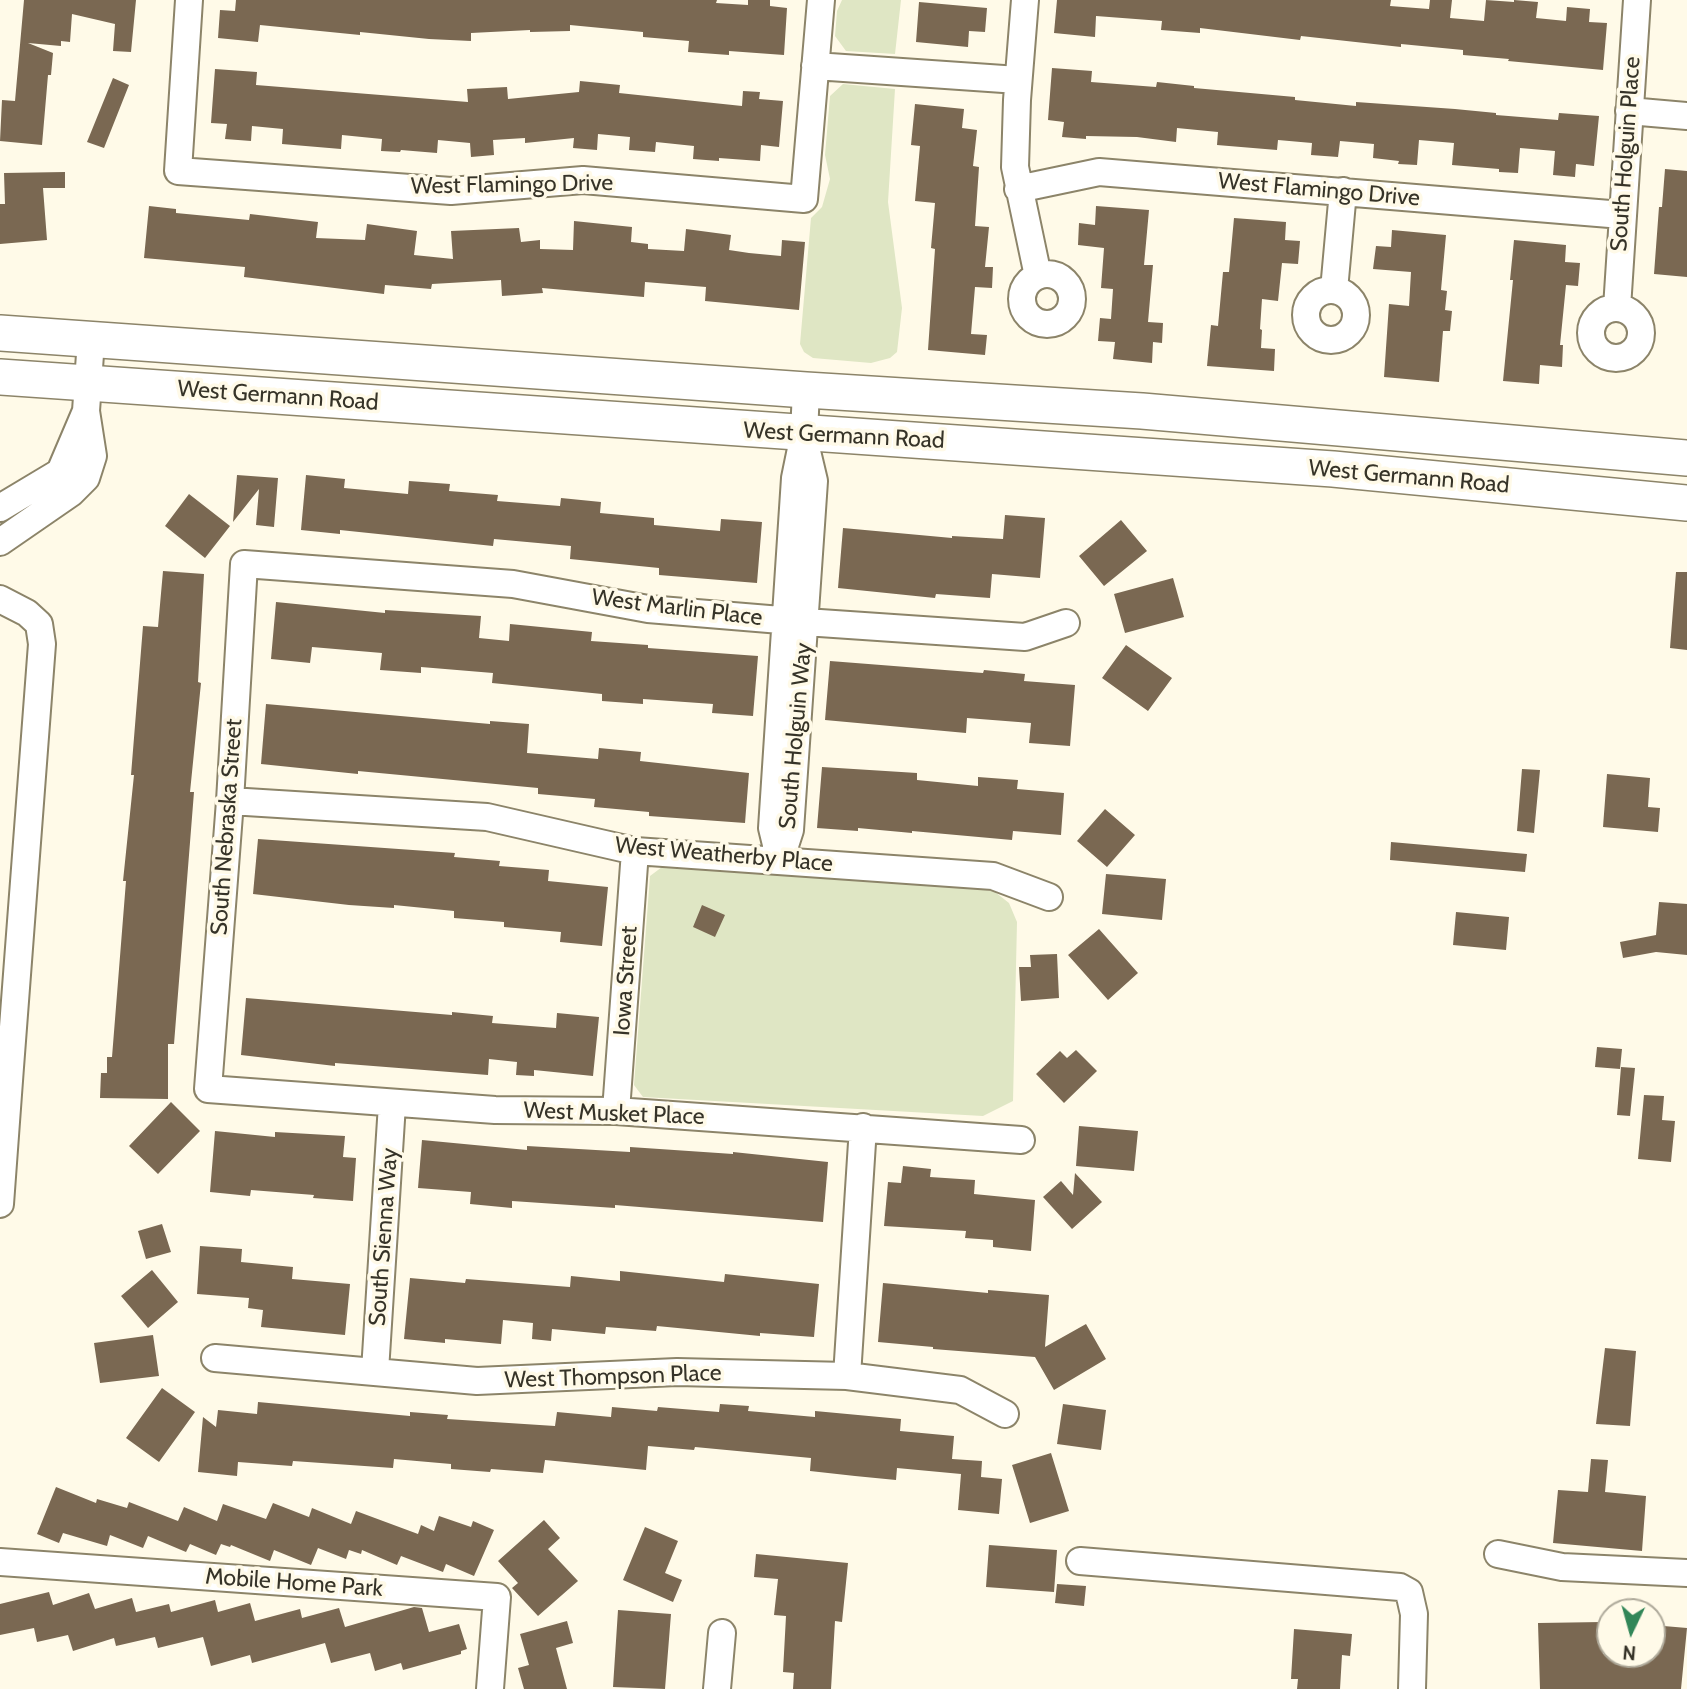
<!DOCTYPE html>
<html>
<head>
<meta charset="utf-8">
<style>
  body { margin:0 }
  #map { position:relative; width:1687px; height:1689px; overflow:hidden; background:#fffae8; font-family:Cabin,sans-serif }
  canvas { display:block }
  .north { position:absolute; left:1596px; top:1598px; width:70px; height:70px; box-sizing:border-box; background:#fffae8; border:2px solid #afaa9b; border-radius:50%; rotate:185deg; font-size:19px; font-weight:700; line-height:28px; text-align:center; color:#363328 }
  .north::after { content:''; display:block; margin:auto; width:24px; height:32px; background:#328658; clip-path:polygon(50% 0,100% 100%,50% 72%,0 100%) }
</style>
</head>
<body>
<div id="map">
<canvas width="1687" height="1689"></canvas>
<div class="north">N</div>
</div>
<script>
const g = document.querySelector('canvas').getContext('2d');
g.lineJoin = 'round';
function fillPath(path, color) { g.fillStyle = color; g.fill(path, 'evenodd'); }
const poly = rows => new Path2D(rows.map(r => 'M' + r).join(''));
function trace(path, color, width, dash) { g.strokeStyle = color; g.lineWidth = width; g.lineCap = dash ? 'butt' : 'round'; g.setLineDash(dash || []); g.stroke(path); }
function drawText(font, color, halo, rows, align = 'center') {
  g.font = font + ' Cabin,sans-serif'; g.lineWidth = 7; g.setLineDash([]); g.textBaseline = 'middle'; g.strokeStyle = halo; g.fillStyle = color; for (const [text, x, y, turn = 0] of rows) {
    g.save(); g.translate(x, y); g.rotate((+turn || 0) * Math.PI / 180); g.textAlign = isNaN(turn) ? turn : align; if (halo) g.strokeText(text, 0, 0); g.fillText(text, 0, 0); g.restore();
  }
}
fillPath(poly([
  [842,0,901,0,895,54,846,51,835,36,837,11],
  [843,84,895,89,888,202,902,308,897,352,890,358,871,363,813,358,804,352,800,344,811,218,822,207,830,179,825,155,830,96],
  [662,867,982,889,995,892,1009,903,1017,922,1013,1101,983,1116,643,1097,634,1085,650,876]
]), '#dfe6c4');
fillPath(poly([
  [24,0,136,0,131,52,113,51,115,24,72,14,70,42,61,41,61,46,28,43,53,53,51,75,48,75,42,145,0,141,2,100,15,101],
  [236,0,717,0,716,3,748,5,748,0,770,0,770,6,787,8,784,55,729,51,729,55,688,52,689,41,643,37,643,32,570,25,570,31,530,32,530,30,471,33,471,41,429,39,360,32,360,35,260,25,258,42,218,38,220,10,235,11],
  [1057,0,1391,0,1390,6,1429,9,1430,0,1452,0,1450,18,1484,21,1486,0,1514,2,1514,0,1538,2,1536,18,1566,21,1567,7,1590,9,1589,22,1607,23,1603,70,1508,61,1509,59,1463,55,1463,50,1401,44,1401,47,1301,36,1300,40,1200,28,1200,33,1161,30,1162,21,1096,16,1095,37,1054,33],
  [919,2,987,8,985,32,969,31,968,47,916,42],
  [1052,68,1092,71,1091,82,1156,87,1157,82,1194,86,1194,88,1295,97,1295,100,1356,106,1356,102,1455,109,1496,113,1496,115,1558,120,1559,113,1599,116,1594,166,1576,164,1575,177,1553,175,1555,151,1520,148,1518,173,1499,172,1499,169,1452,165,1454,143,1419,140,1417,165,1398,164,1399,161,1373,158,1374,144,1340,141,1338,157,1311,155,1312,143,1278,140,1277,150,1217,145,1218,132,1177,128,1176,142,1137,137,1086,136,1086,139,1062,137,1064,122,1048,120],
  [215,69,257,72,256,85,468,102,467,89,507,87,508,99,579,92,580,81,620,85,619,93,742,106,743,91,760,92,759,99,783,101,779,147,761,145,760,161,719,158,719,161,693,159,694,146,656,142,655,152,629,150,630,137,598,134,597,150,573,148,574,138,525,143,525,138,493,140,494,155,471,157,470,143,438,140,437,153,401,150,400,152,381,151,382,139,342,135,341,149,282,144,283,129,252,126,251,141,225,139,227,124,211,123],
  [113,78,129,85,104,148,87,142],
  [915,104,964,109,962,128,977,130,973,166,979,167,975,226,989,227,985,267,993,267,992,288,975,287,971,334,987,335,985,355,928,350,935,249,931,248,935,203,915,201,920,146,911,145],
  [1665,169,1687,171,1687,277,1654,274,1659,207,1662,207],
  [65,172,65,188,43,188,47,240,0,244,0,204,5,204,4,173],
  [149,206,176,209,176,213,249,220,250,214,318,222,316,238,365,240,367,224,417,231,414,255,453,259,451,231,519,228,521,242,540,240,540,249,573,250,574,221,632,227,631,242,648,244,648,249,684,251,686,229,731,235,729,250,749,253,781,256,782,240,805,242,799,310,705,301,706,287,645,282,644,297,542,288,543,293,502,296,501,280,432,284,431,289,385,285,384,294,244,277,245,267,144,258],
  [1096,206,1149,210,1144,265,1153,265,1148,322,1163,323,1162,343,1153,342,1152,363,1113,359,1115,342,1098,341,1100,318,1111,319,1113,289,1101,288,1104,248,1078,245,1079,223,1095,225],
  [1234,218,1286,222,1285,240,1300,241,1298,264,1282,263,1278,301,1262,299,1260,329,1262,330,1261,348,1275,349,1274,371,1207,366,1211,325,1218,326,1223,272,1229,272],
  [1392,230,1446,235,1441,290,1447,291,1445,310,1452,311,1450,331,1443,331,1439,382,1384,377,1389,304,1409,306,1411,272,1373,269,1376,246,1391,247],
  [1514,240,1566,245,1565,262,1580,263,1578,286,1566,285,1560,345,1563,345,1562,367,1540,365,1539,384,1503,381,1513,280,1510,280],
  [237,475,278,478,274,527,256,525,259,489,233,522],
  [306,475,345,479,344,488,408,494,409,481,450,484,449,491,498,495,497,501,560,506,561,498,601,502,600,513,654,518,654,525,720,531,721,519,762,522,757,583,659,575,659,568,570,559,571,546,494,539,493,546,340,530,340,534,301,530],
  [189,494,230,526,205,558,165,526],
  [1005,515,1045,518,1040,578,992,574,990,598,936,594,935,598,838,588,843,528,952,538,952,536,1003,539],
  [1121,520,1147,551,1104,586,1079,556],
  [163,571,204,574,198,682,201,683,190,792,194,792,174,1044,168,1044,168,1099,100,1098,101,1073,107,1073,107,1057,112,1057,126,881,123,881,134,775,131,775,143,626,158,627],
  [1676,572,1687,572,1687,650,1670,648],
  [1173,578,1184,617,1125,633,1114,594],
  [276,602,385,613,385,610,481,616,479,638,509,641,510,624,592,632,591,641,648,645,648,648,758,656,753,716,712,713,713,704,643,699,643,704,602,701,602,694,492,683,493,673,421,667,421,673,380,670,382,653,312,647,310,663,271,659],
  [1126,645,1172,678,1148,711,1102,678],
  [830,661,983,673,984,670,1025,674,1024,681,1075,685,1070,746,1029,743,1031,723,967,718,966,733,825,720],
  [266,704,490,724,490,721,529,724,527,753,598,759,599,748,641,752,640,761,749,773,745,823,649,816,649,812,594,807,595,799,538,794,538,788,358,771,358,774,261,764],
  [822,767,917,773,917,780,978,786,978,777,1018,780,1017,789,1064,793,1061,835,1013,831,1012,840,912,831,912,833,858,828,858,831,817,828],
  [1522,769,1540,770,1534,833,1517,831],
  [1607,774,1650,778,1648,807,1660,808,1658,832,1603,827],
  [1105,809,1135,835,1107,867,1077,841],
  [258,839,455,853,454,857,500,861,499,866,549,870,548,881,608,887,602,946,560,942,561,932,504,927,504,922,454,918,454,911,394,905,394,908,349,905,253,894],
  [1391,842,1527,854,1525,872,1390,860],
  [1106,874,1166,879,1162,920,1102,914],
  [1659,902,1687,904,1687,955,1656,952,1623,958,1620,942,1656,935],
  [702,905,725,915,715,937,693,927],
  [1456,912,1509,917,1506,950,1453,945],
  [1099,929,1138,973,1108,1000,1068,955],
  [1057,954,1059,998,1021,1001,1019,967,1031,967,1030,955],
  [246,998,452,1015,452,1012,493,1016,492,1023,556,1028,557,1013,599,1017,593,1076,534,1070,534,1076,516,1075,517,1062,489,1059,488,1075,335,1063,335,1066,241,1055],
  [1597,1047,1622,1049,1620,1069,1595,1067],
  [1076,1050,1097,1071,1064,1103,1036,1074,1060,1051,1067,1058],
  [1621,1067,1635,1068,1630,1116,1617,1115],
  [1644,1095,1664,1096,1662,1120,1675,1121,1671,1162,1638,1159],
  [171,1102,200,1131,158,1174,129,1146],
  [1079,1126,1138,1131,1134,1171,1076,1166],
  [215,1131,275,1137,275,1132,345,1136,343,1157,356,1158,353,1201,313,1198,314,1195,251,1190,250,1196,210,1192],
  [422,1140,527,1150,527,1146,630,1152,630,1147,733,1154,733,1152,828,1162,823,1222,615,1205,615,1208,512,1201,512,1208,470,1204,471,1192,418,1188],
  [903,1166,931,1169,930,1177,975,1180,974,1194,1035,1200,1031,1251,993,1247,993,1240,965,1238,966,1231,884,1226,888,1182,901,1183],
  [1075,1173,1102,1202,1072,1229,1043,1197,1061,1181,1073,1195],
  [162,1224,171,1252,146,1259,138,1231],
  [200,1246,242,1249,241,1262,293,1267,292,1279,350,1284,345,1335,261,1327,263,1310,248,1308,249,1298,197,1294],
  [152,1270,178,1302,148,1328,121,1296],
  [620,1271,724,1282,725,1274,819,1284,814,1337,760,1333,760,1336,657,1326,656,1331,606,1327,605,1334,552,1329,551,1341,532,1339,533,1323,503,1320,501,1344,445,1339,445,1343,404,1339,410,1278,465,1283,466,1279,570,1287,571,1276,620,1281],
  [883,1283,988,1293,988,1290,1049,1295,1045,1347,1086,1324,1106,1359,1054,1390,1035,1357,933,1349,933,1347,878,1342],
  [153,1335,159,1376,100,1383,94,1343],
  [1605,1348,1636,1351,1630,1426,1596,1424],
  [162,1388,195,1412,159,1462,126,1438],
  [258,1402,410,1416,410,1412,448,1415,447,1419,555,1426,557,1412,611,1417,612,1407,657,1411,658,1407,719,1412,720,1404,749,1406,748,1411,815,1417,815,1411,901,1419,900,1431,954,1436,952,1459,982,1461,981,1477,1002,1479,999,1514,958,1510,961,1474,897,1468,896,1480,855,1476,810,1471,811,1458,695,1447,694,1450,648,1446,646,1470,545,1460,543,1473,491,1469,490,1472,451,1469,451,1464,394,1459,393,1468,293,1461,292,1466,238,1462,237,1476,198,1472,203,1417,216,1427,218,1410,257,1414],
  [1063,1404,1106,1410,1101,1450,1057,1444],
  [1051,1453,1069,1511,1030,1523,1012,1465],
  [1591,1459,1608,1460,1605,1492,1646,1496,1642,1551,1553,1543,1558,1490,1588,1492],
  [56,1487,96,1503,97,1499,127,1508,129,1502,178,1521,184,1507,217,1521,223,1504,266,1519,273,1503,309,1517,312,1508,351,1524,356,1511,418,1534,421,1525,434,1531,439,1516,471,1527,473,1521,494,1530,474,1576,446,1564,443,1572,401,1556,397,1565,362,1550,361,1554,349,1550,346,1559,318,1548,311,1565,274,1550,270,1561,231,1545,230,1547,221,1544,216,1555,190,1544,186,1552,148,1536,143,1548,110,1535,107,1546,63,1533,59,1543,37,1534],
  [544,1520,560,1538,548,1549,578,1581,538,1616,512,1588,518,1583,498,1561],
  [645,1527,678,1541,665,1573,682,1580,673,1602,623,1580],
  [989,1545,1057,1550,1054,1592,986,1587],
  [756,1554,848,1563,842,1622,835,1621,831,1689,793,1689,794,1673,783,1672,786,1616,774,1615,778,1579,754,1577],
  [1057,1584,1086,1586,1084,1606,1055,1603],
  [49,1592,53,1605,89,1593,95,1609,132,1598,136,1612,169,1604,171,1612,215,1600,218,1612,250,1603,255,1621,300,1609,302,1618,339,1608,345,1627,414,1607,422,1608,429,1632,459,1624,467,1649,461,1651,461,1654,403,1670,401,1663,375,1671,370,1653,331,1663,325,1643,252,1663,250,1655,211,1666,203,1637,158,1648,155,1637,116,1646,114,1638,73,1651,68,1635,37,1642,34,1628,0,1635,0,1604],
  [618,1610,671,1614,665,1689,613,1687],
  [567,1621,573,1643,556,1648,567,1689,524,1689,518,1668,529,1665,520,1634],
  [1602,1622,1603,1654,1652,1654,1652,1625,1687,1628,1681,1689,1540,1689,1538,1623],
  [1294,1629,1352,1634,1350,1656,1342,1655,1340,1689,1297,1689,1298,1679,1291,1679]
]), '#7a6852');
const minor = poly([
  [189,0,178,171,451,191,583,180,804,199,821,0],
  [1025,0,1017,100,1015,167,1038,276],
  [815,66,1018,80],
  [1629,111,1687,116],
  [1018,189,1099,172,1622,215],
  '1022 299a25 25 0 1 1 50 0a25 25 0 1 1-50 0Z',
  [1334,290,1343,191],
  '1306 315a25 25 0 1 1 50 0a25 25 0 1 1-50 0Z',
  [1617,308,1637,0],
  '1591 333a25 25 0 1 1 50 0a25 25 0 1 1-50 0Z',
  [0,508,60,472,86,411],
  [0,542,71,493,86,478,93,456,86,411,91,340],
  [0,599,27,613,39,624,42,644,10,1067,0,1066],
  [230,801,487,817,635,851,993,876,1049,897],
  [780,861,772,828,795,478,804,434,806,390],
  [780,861,790,830,814,481,805,443],
  [616,1111,635,851],
  [1021,1140,616,1111,495,1110,208,1089,230,801,244,564,513,584,648,609,805,622,1025,637,1066,623],
  [0,1204,10,1067],
  [215,1358,477,1381,677,1372,847,1376,960,1390,1005,1414],
  [375,1371,392,1104],
  [847,1376,863,1127],
  [1498,1554,1562,1567,1687,1573],
  [1080,1561,1400,1587,1409,1592,1414,1614,1412,1689],
  [0,1562,497,1597,490,1689],
  [717,1689,722,1633]
]);
const major = poly([
  [0,333,806,390,1142,411,1687,458],
  [0,377,1333,469,1687,503]
]);
trace(minor, '#8c8469', 30);
trace(major, '#8c8469', 38);
trace(minor, '#fff', 26);
trace(major, '#fff', 35);
drawText('23px', '#363328', '#fffae8', [
  ["South Holguin Place",1626,154,-86],
  ["West Flamingo Drive",512,185,-1],
  ["West Flamingo Drive",1319,190,5],
  ["West Germann Road",278,396,4],
  ["West Germann Road",844,436,3],
  ["West Germann Road",1409,477,5],
  ["West Marlin Place",677,608,7],
  ["South Holguin Way",796,736,-85],
  ["South Nebraska Street",227,827,-86],
  ["West Weatherby Place",724,855,5],
  ["Iowa Street",626,981,-86],
  ["West Musket Place",614,1114,2],
  ["South Sienna Way",384,1237,-86],
  ["West Thompson Place",613,1377,-2],
  ["Mobile Home Park",294,1583,4]
]);
</script>
</body>
</html>
